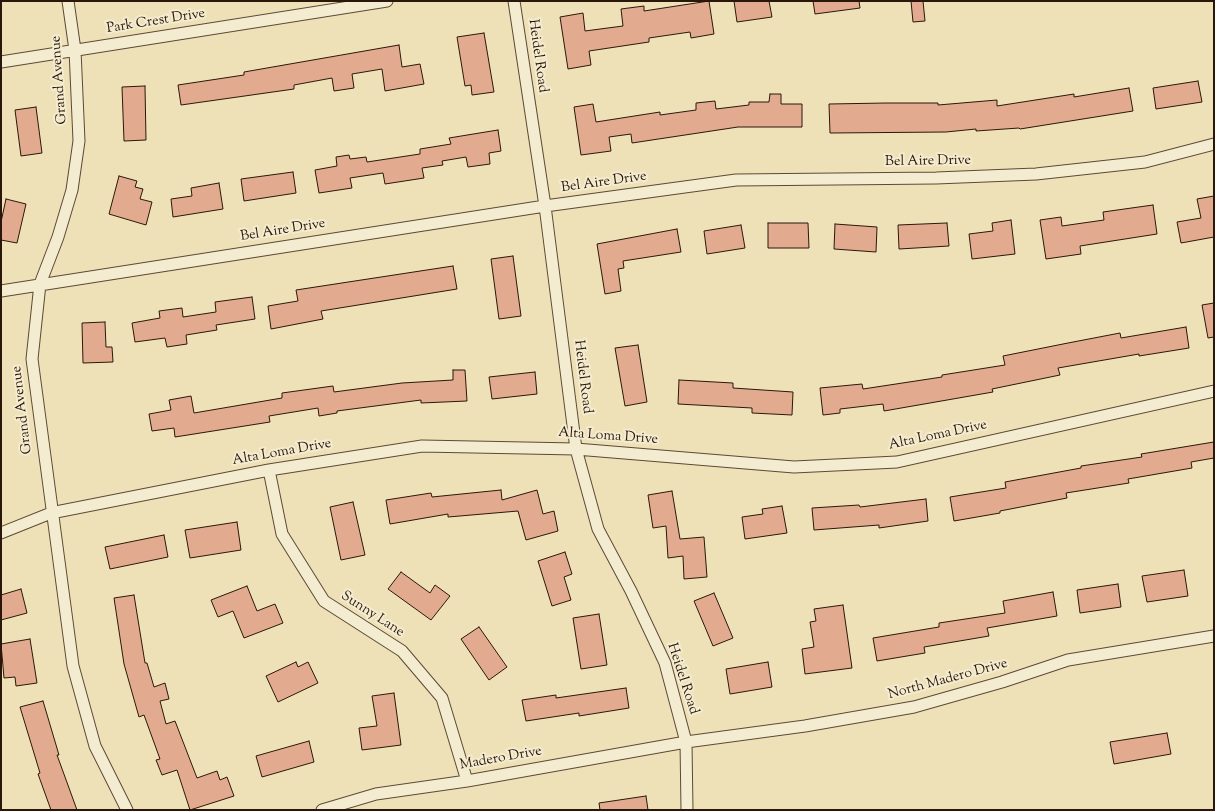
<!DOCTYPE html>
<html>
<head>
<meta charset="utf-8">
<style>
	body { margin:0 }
	#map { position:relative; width:1215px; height:811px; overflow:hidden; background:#eee1b7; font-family:"Sorts Mill Goudy",serif }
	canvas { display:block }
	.frame { position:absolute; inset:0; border:2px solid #2b170a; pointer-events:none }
</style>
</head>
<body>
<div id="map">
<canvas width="1215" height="811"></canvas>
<div class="frame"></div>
</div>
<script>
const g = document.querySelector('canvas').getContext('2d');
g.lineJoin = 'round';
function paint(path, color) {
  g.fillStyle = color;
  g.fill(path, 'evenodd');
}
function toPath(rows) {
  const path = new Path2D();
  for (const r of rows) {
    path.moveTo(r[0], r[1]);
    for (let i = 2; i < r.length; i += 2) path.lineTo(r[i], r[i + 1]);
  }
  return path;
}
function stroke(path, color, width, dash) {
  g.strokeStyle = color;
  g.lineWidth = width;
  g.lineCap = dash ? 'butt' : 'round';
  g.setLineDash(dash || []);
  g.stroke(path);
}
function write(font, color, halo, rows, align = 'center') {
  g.font = font + ' "Sorts Mill Goudy",serif';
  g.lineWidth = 4;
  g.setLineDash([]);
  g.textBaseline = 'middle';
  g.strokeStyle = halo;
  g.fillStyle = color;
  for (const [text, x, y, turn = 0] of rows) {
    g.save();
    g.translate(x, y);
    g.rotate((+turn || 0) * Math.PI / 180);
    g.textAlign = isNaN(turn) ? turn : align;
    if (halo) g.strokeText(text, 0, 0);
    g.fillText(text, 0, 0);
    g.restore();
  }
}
const building = toPath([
	[709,1,714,34,691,38,690,32,649,38,649,42,589,51,591,65,568,69,560,17,583,13,585,31,623,26,621,9,644,6,644,11,709,1],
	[734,1,769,1,772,17,737,22,734,1],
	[813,1,859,1,860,8,815,14,813,1],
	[911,1,923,1,925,21,913,22,911,1],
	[484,33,494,92,472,95,471,85,465,86,457,37,484,33],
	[399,45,402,67,420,64,424,84,385,91,382,69,352,74,354,88,334,91,332,78,294,85,294,89,181,105,178,85,244,75,244,72,399,45],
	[1198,81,1202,102,1156,109,1153,88,1198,81],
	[145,86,146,140,124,141,122,87,145,86],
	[1129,88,1133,111,1020,129,1019,128,976,131,976,129,946,132,830,133,829,104,886,103,938,103,938,105,997,100,997,106,1074,94,1074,97,1129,88],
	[770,94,781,94,781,104,802,104,802,127,738,127,632,143,631,134,609,137,611,151,581,155,574,107,593,104,596,122,660,112,660,115,696,110,696,103,715,101,716,109,749,105,749,102,769,102,770,94],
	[36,107,42,153,21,156,15,110,36,107],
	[498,130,501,151,489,153,490,164,468,167,466,157,442,161,443,165,422,168,424,178,385,184,383,173,350,178,352,188,319,193,315,170,337,166,336,157,349,155,350,159,366,157,367,162,420,154,420,149,451,144,449,138,498,130],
	[293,172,296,193,244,201,241,179,293,172],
	[119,176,137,181,135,187,143,189,140,199,152,202,146,225,109,214,119,176],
	[219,183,223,209,173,217,171,199,192,196,191,188,219,183],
	[1214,196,1214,237,1181,243,1177,222,1201,218,1197,199,1214,196],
	[6,199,26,204,17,243,1,240,1,222,6,199],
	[1153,205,1157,234,1080,246,1081,254,1046,259,1040,220,1061,217,1062,226,1104,220,1103,212,1153,205],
	[1011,220,1015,254,972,259,969,234,993,231,992,223,1011,220],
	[768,223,808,223,809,248,768,248,768,223],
	[947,223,949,246,899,249,898,225,947,223],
	[835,224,877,227,876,252,834,249,835,224],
	[741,225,745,248,707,254,704,231,741,225],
	[677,229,681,252,623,261,624,268,618,269,621,291,605,294,597,244,677,229],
	[513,256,521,316,499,319,491,259,513,256],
	[453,266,457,289,321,311,323,319,271,329,268,306,298,301,296,290,453,266],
	[252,297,255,319,216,325,217,330,186,335,187,344,167,347,165,338,135,342,132,323,160,318,159,311,182,308,183,317,216,312,215,302,252,297],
	[1214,303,1214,337,1208,338,1202,305,1214,303],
	[105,322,106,347,112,347,113,362,83,363,82,323,105,322],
	[1186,327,1189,348,1139,356,1139,354,1058,368,1060,375,992,389,993,392,884,411,883,404,840,409,840,413,823,415,820,388,862,384,863,389,942,377,942,375,1005,365,1003,356,1068,343,1120,333,1121,338,1186,327],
	[638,345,647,402,625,406,615,348,638,345],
	[453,370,465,370,467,401,421,403,421,400,337,411,337,413,319,416,318,408,269,416,270,422,175,437,174,428,152,431,149,414,171,410,169,400,191,396,194,413,282,398,282,393,333,386,334,392,402,383,453,380,453,370],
	[535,372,537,394,492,399,489,377,535,372],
	[679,380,733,383,733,388,793,392,792,415,752,413,752,408,678,404,679,380],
	[1214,442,1214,458,1191,462,1192,468,1128,479,1129,483,1066,493,1067,498,1000,511,1000,513,954,521,950,497,1006,488,1005,482,1081,468,1081,466,1142,457,1141,454,1214,442],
	[501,490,502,500,537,490,543,514,554,511,558,531,526,540,518,511,448,517,448,514,390,524,386,500,431,493,432,497,501,490],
	[672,491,680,539,704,537,707,577,684,579,683,556,668,558,666,526,653,528,648,495,672,491],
	[926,499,928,521,879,528,879,525,814,530,812,508,859,505,860,507,926,499],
	[353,502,365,555,341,560,330,507,353,502],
	[782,506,787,533,745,539,742,517,763,514,762,509,782,506],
	[237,522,241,550,190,558,185,530,237,522],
	[164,535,168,557,110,569,105,547,164,535],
	[565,552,572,574,564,577,571,600,552,606,538,561,565,552],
	[1184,570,1188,596,1147,602,1142,576,1184,570],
	[401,572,430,593,435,585,450,596,431,620,388,589,401,572],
	[1118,584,1121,607,1080,613,1077,590,1118,584],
	[247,586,257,611,275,604,283,623,244,638,233,611,218,617,211,600,247,586],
	[21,589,27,613,1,620,1,595,21,589],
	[1053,592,1057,616,987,628,989,636,924,647,925,653,877,661,873,638,939,627,939,623,1005,613,1003,601,1053,592],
	[714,593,733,638,713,646,694,601,714,593],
	[134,595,145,663,147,663,154,687,165,683,169,699,160,701,166,724,175,721,197,778,217,771,220,780,227,777,234,796,190,810,177,770,162,775,156,760,160,759,144,715,139,717,124,664,114,598,134,595],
	[843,605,852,668,805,674,802,649,814,647,810,622,816,621,814,609,843,605],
	[599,614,607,665,581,669,573,618,599,614],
	[479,627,507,667,489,680,461,639,479,627],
	[30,639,37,683,16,686,15,677,4,678,1,644,30,639],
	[296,662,298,667,308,662,318,683,278,702,266,676,296,662],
	[768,662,772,687,730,694,726,669,768,662],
	[626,688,629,708,579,716,579,713,526,721,522,700,556,695,556,698,626,688],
	[394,693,401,745,362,750,359,728,377,726,372,696,394,693],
	[43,701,59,755,57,755,77,810,51,810,38,774,40,773,20,707,43,701],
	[1167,733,1171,754,1114,764,1110,742,1167,733],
	[309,741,314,762,262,777,256,756,309,741],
	[646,796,648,810,600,810,599,803,646,796]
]);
paint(building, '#e2ab8f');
stroke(building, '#2b170a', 1);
const street = toPath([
	[68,1,75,50,79,141,72,190,58,237,40,284,32,359,73,666,95,746,127,810],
	[514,1,545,206,576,449,598,529,631,591,665,663,686,742,687,810],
	[1,62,387,1],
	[1,291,545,206,736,180,936,178,1036,174,1145,162,1214,144],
	[269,470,282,534,324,601,402,651,442,698,467,781],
	[1,533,51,513,269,470,422,446,576,449,794,467,897,462,1214,391],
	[322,810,376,794,467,781,686,742,805,726,914,707,1002,682,1068,660,1214,636]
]);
stroke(street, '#5c4a35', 13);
stroke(street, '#f4ecd0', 11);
write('14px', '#2b170a', '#f4ecd0', [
	["Park Crest Drive",156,22,-9],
	["Heidel Road",537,56,82],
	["Grand Avenue",60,80,-94],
	["Bel Aire Drive",928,162,-1],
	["Bel Aire Drive",604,183,-8],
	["Bel Aire Drive",283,231,-9],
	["Heidel Road",582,377,83],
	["Grand Avenue",23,410,-97],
	["Alta Loma Drive",938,436,-12],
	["Alta Loma Drive",608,437,4],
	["Alta Loma Drive",282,453,-10],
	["Sunny Lane",372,615,33],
	["Heidel Road",682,679,72],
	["North Madero Drive",948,680,-15],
	["Madero Drive",501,759,-10]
]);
</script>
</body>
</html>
